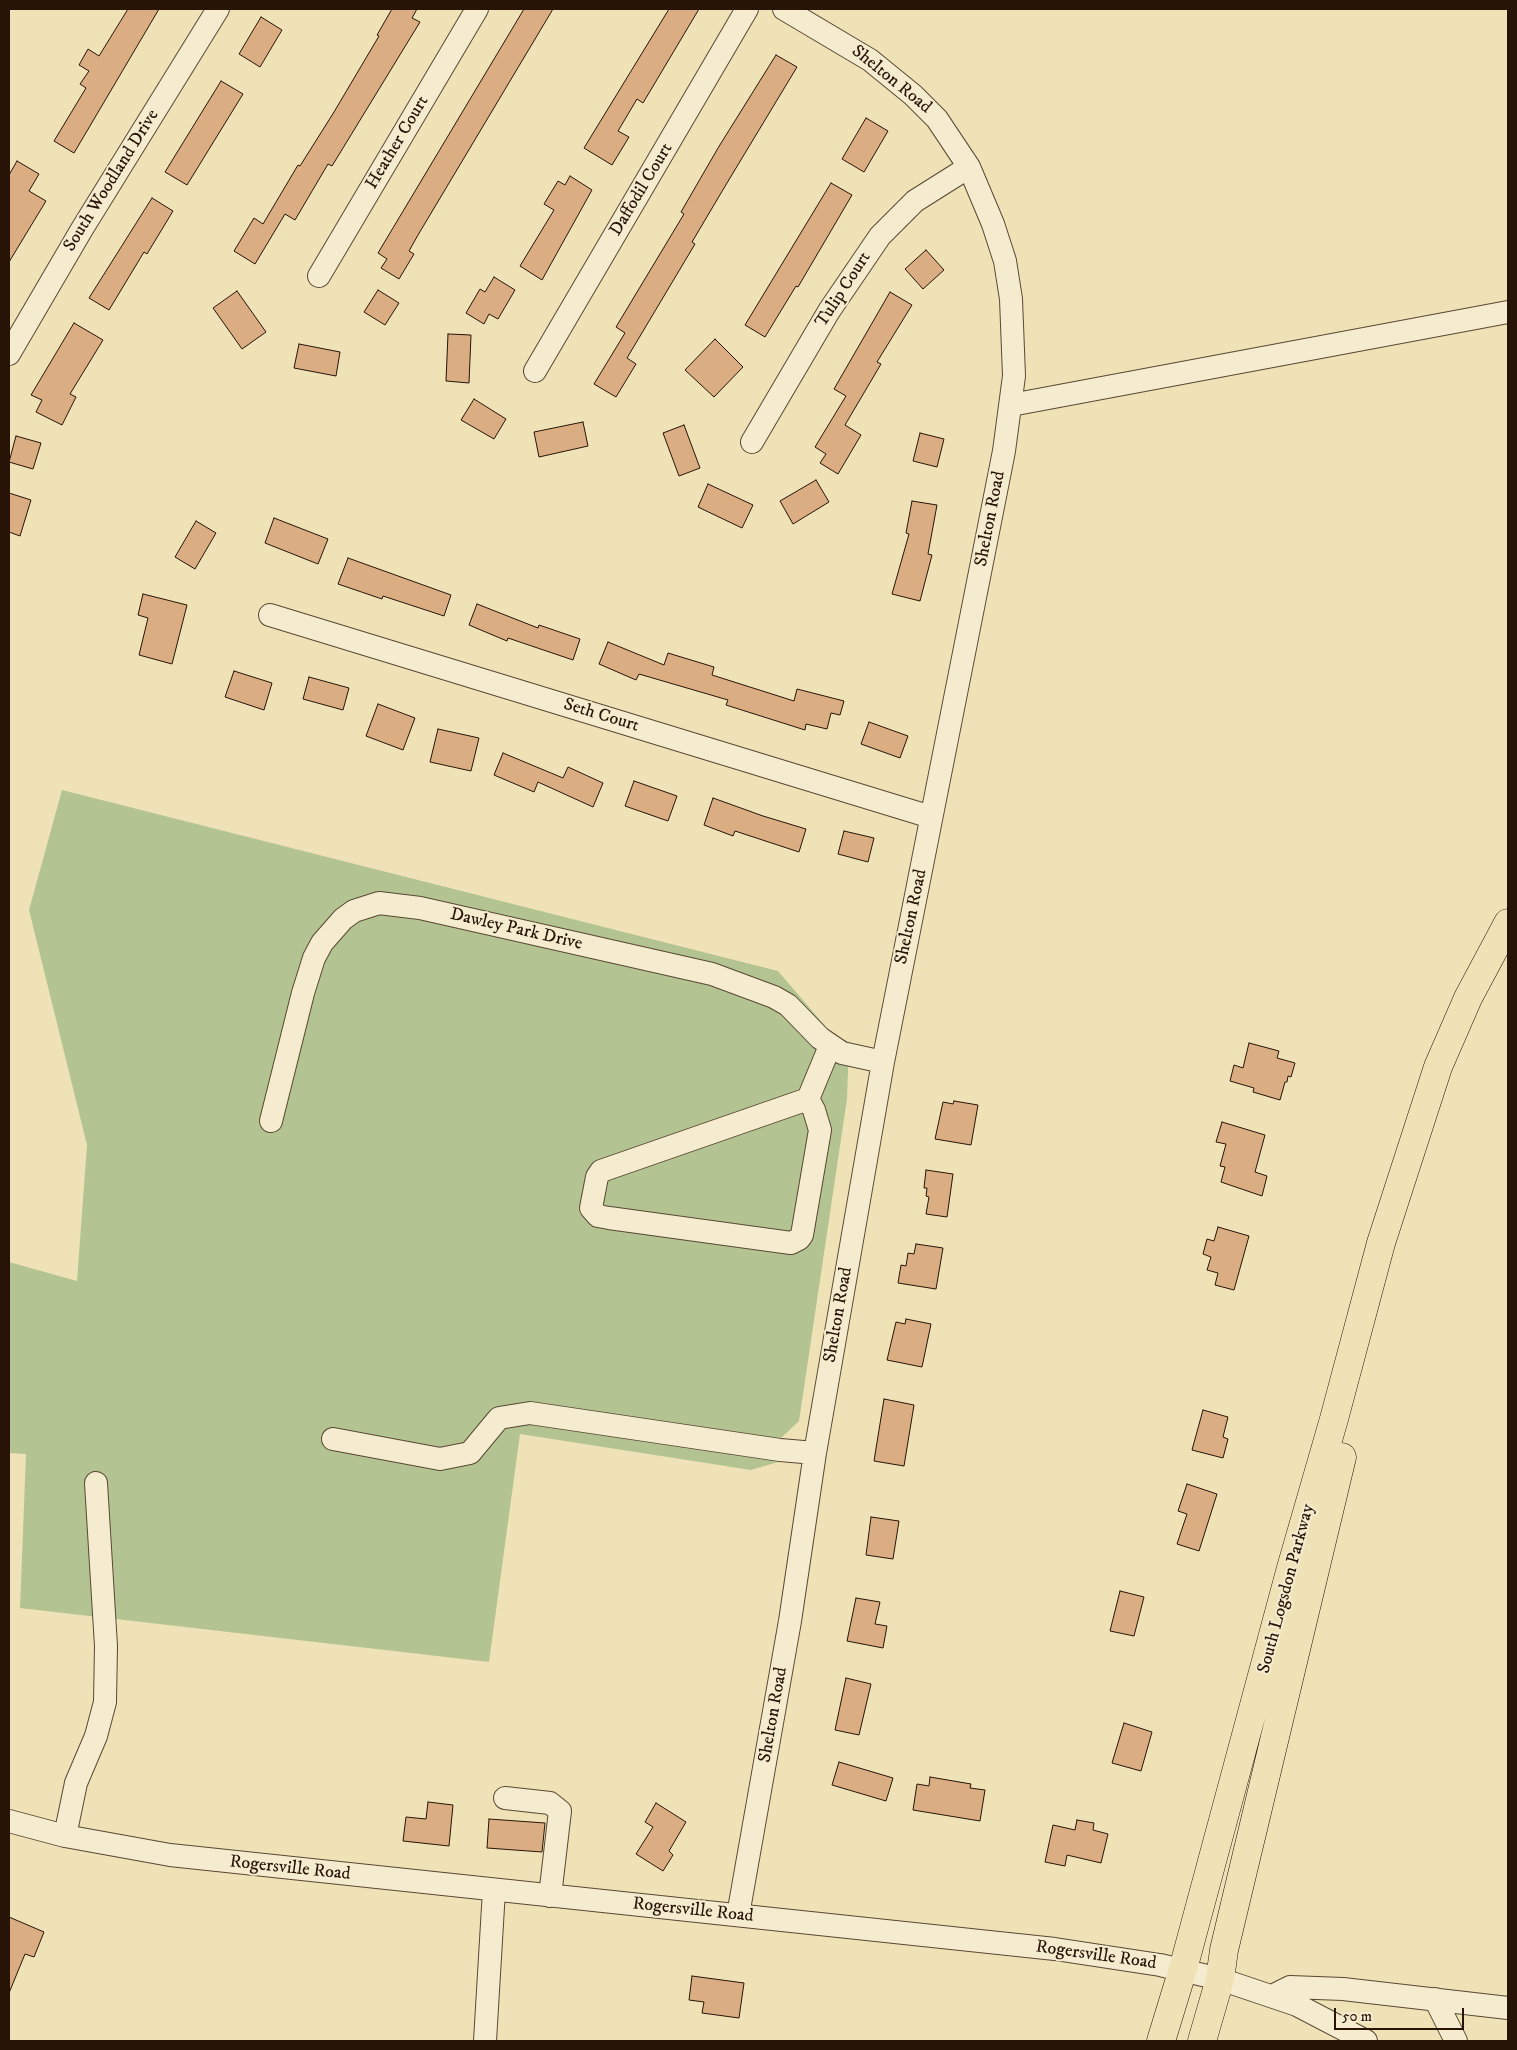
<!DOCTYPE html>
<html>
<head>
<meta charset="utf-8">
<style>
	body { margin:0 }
	#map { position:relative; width:1517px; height:2050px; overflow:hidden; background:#efe2b6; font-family:"IM FELL DW Pica",serif }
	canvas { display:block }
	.frame { position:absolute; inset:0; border:10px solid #271407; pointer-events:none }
	.scale { position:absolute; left:1334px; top:2008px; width:130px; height:22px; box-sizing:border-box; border:2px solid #271407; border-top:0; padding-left:6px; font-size:15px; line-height:18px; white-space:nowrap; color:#271407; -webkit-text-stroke:4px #f5ecd0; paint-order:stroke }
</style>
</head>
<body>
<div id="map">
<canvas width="1517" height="2050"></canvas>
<div class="frame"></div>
<div class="scale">50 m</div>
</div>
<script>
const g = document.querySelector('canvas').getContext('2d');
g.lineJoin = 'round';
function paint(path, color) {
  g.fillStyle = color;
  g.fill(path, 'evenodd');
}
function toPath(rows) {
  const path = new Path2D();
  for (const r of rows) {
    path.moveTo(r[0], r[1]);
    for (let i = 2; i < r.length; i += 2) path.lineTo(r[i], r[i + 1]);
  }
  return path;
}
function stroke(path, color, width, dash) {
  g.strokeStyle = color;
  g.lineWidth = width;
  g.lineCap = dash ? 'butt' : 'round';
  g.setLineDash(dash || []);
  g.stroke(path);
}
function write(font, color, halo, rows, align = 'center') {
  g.font = font + ' "IM FELL DW Pica",serif';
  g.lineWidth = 4;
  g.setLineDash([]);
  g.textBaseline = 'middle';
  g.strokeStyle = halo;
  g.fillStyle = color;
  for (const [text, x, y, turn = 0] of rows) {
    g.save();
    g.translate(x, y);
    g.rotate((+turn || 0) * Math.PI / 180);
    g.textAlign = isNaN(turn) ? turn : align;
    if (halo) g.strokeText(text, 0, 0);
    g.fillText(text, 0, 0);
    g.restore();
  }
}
paint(toPath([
	[62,790,778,971,832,1034,849,1042,847,1099,799,1421,781,1438,778,1462,751,1470,520,1434,489,1662,20,1608,26,1454,9,1453,9,1262,77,1281,87,1145,29,910]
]), '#b3c492');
const building = toPath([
	[128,9,159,9,74,153,54,141,86,88,80,84,89,71,79,65,88,49,99,56,128,9],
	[392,9,417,9,412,18,420,22,332,166,328,164,295,220,285,214,255,264,234,251,254,218,263,224,298,165,300,166,334,112,379,36,377,35,392,9],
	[524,9,553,9,418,235,409,251,414,254,399,279,381,268,387,259,378,253,524,9],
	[669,9,699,9,643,103,637,99,618,131,629,137,612,165,584,148,669,9],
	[261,17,282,30,260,67,239,54,261,17],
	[776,55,797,67,727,183,692,242,695,244,627,358,636,364,616,397,594,384,625,333,616,327,684,214,681,212,718,148,776,55],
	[221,81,243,94,187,185,165,172,221,81],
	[866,118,888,131,864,172,842,159,866,118],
	[17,161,39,174,29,191,46,201,9,262,9,175,17,161],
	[570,176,592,190,542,280,520,266,554,210,544,204,558,181,565,185,570,176],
	[831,183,852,195,798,287,796,286,765,337,745,325,831,183],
	[152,198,173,211,147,254,144,252,109,310,89,298,152,198],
	[926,250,944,270,923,289,905,269,926,250],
	[494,277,515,290,498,319,489,314,484,324,466,313,480,289,485,292,494,277],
	[378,290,399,303,385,325,364,312,378,290],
	[237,291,266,332,242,349,213,308,237,291],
	[890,292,912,305,877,362,881,364,845,425,861,435,838,474,820,463,826,454,815,447,846,396,834,389,890,292],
	[74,323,103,340,70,394,76,397,62,425,36,412,42,400,31,395,74,323],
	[448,334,471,335,469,383,446,381,448,334],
	[715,339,743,367,714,397,685,370,715,339],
	[299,344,340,352,336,376,294,368,299,344],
	[474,399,506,419,494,439,461,420,474,399],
	[583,422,588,446,539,457,534,432,583,422],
	[684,425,700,468,679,476,663,433,684,425],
	[920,433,944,439,937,467,913,461,920,433],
	[16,436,41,443,33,469,9,462,16,436],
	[816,480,829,502,793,524,780,501,816,480],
	[708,484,753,505,742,528,698,507,708,484],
	[9,493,31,500,20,536,9,532,9,493],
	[912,501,937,505,928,554,932,555,920,601,892,594,909,534,906,533,912,501],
	[274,518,328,539,318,564,265,543,274,518],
	[196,521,216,533,195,569,175,557,196,521],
	[348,558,451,595,444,616,383,596,382,599,338,584,348,558],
	[143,594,187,605,172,664,139,655,148,618,138,615,143,594],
	[477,604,538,628,539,625,580,639,573,660,508,638,507,641,469,625,477,604],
	[608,642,664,665,668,653,714,667,712,675,794,701,797,689,844,701,840,715,831,713,827,729,806,724,805,730,726,705,728,700,639,674,636,680,599,664,608,642],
	[234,671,272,683,264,710,225,697,234,671],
	[309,677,349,688,343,710,303,699,309,677],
	[378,704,415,718,403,750,366,736,378,704],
	[869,722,908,736,900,758,861,744,869,722],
	[438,729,479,738,471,771,430,762,438,729],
	[503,753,563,778,568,767,603,783,593,807,538,782,534,792,494,775,503,753],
	[634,781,677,796,668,821,625,806,634,781],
	[713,798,763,816,806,829,799,852,735,831,733,836,704,825,713,798],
	[844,831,874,838,868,862,838,854,844,831],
	[1249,1043,1279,1051,1277,1058,1295,1063,1291,1077,1288,1076,1287,1082,1285,1082,1280,1100,1253,1092,1254,1088,1230,1081,1234,1065,1243,1068,1249,1043],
	[954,1101,978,1105,971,1145,935,1139,943,1102,953,1104,954,1101],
	[1222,1122,1265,1135,1255,1172,1267,1176,1262,1196,1221,1182,1225,1167,1220,1166,1226,1144,1216,1142,1222,1122],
	[926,1170,953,1174,947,1217,926,1214,929,1197,926,1196,927,1188,924,1188,926,1170],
	[1218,1227,1249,1236,1234,1290,1215,1285,1218,1273,1207,1270,1211,1257,1203,1254,1207,1239,1214,1241,1218,1227],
	[916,1244,943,1248,936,1289,898,1283,901,1265,906,1266,908,1253,914,1254,916,1244],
	[906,1319,931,1324,922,1367,887,1360,896,1322,905,1324,906,1319],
	[884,1399,914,1405,904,1466,874,1461,884,1399],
	[1203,1410,1228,1417,1223,1437,1228,1439,1223,1458,1192,1450,1203,1410],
	[1187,1484,1217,1494,1199,1551,1177,1544,1187,1514,1178,1511,1187,1484],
	[871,1517,899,1521,893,1559,866,1555,871,1517],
	[1120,1591,1144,1597,1134,1636,1110,1631,1120,1591],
	[856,1598,880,1602,875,1624,887,1626,883,1648,847,1641,856,1598],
	[846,1678,871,1684,859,1735,835,1730,846,1678],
	[1124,1723,1152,1732,1141,1771,1112,1763,1124,1723],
	[839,1762,893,1778,886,1801,832,1785,839,1762],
	[930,1777,971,1784,970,1788,985,1790,980,1821,913,1810,917,1784,929,1786,930,1777],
	[428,1802,453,1805,449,1846,403,1841,406,1817,426,1819,428,1802],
	[656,1803,686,1822,669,1851,673,1855,663,1871,636,1854,653,1827,645,1822,656,1803],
	[489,1819,545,1823,542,1852,487,1848,489,1819],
	[1077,1820,1094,1823,1093,1830,1108,1834,1101,1863,1067,1855,1065,1866,1045,1862,1053,1825,1075,1830,1077,1820],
	[9,1917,44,1932,34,1957,25,1954,9,1993,9,1917],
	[692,1976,744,1983,739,2018,702,2013,704,2002,689,2000,692,1976]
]);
paint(building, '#daad83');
stroke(building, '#271407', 1);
const minor = toPath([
	[319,276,477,9],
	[9,354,82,229,218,9],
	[535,371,747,9],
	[1011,405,1508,312],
	[752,442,829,311,880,236,915,201,969,167],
	[270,615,931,817],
	[808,1099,601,1171,597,1177,591,1208,598,1216,609,1218,791,1243,799,1239,802,1235,820,1130,814,1110,808,1099,830,1046],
	[271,1121,303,993,314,958,322,943,343,919,354,911,379,903,420,908,712,974,774,997,788,1005,820,1038,842,1053,883,1062],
	[333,1439,440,1459,470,1453,499,1418,530,1413,780,1450,815,1453],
	[505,1798,550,1803,560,1811,550,1896],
	[9,1821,65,1836,170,1855,1055,1949,1160,1965,1220,1979,1297,2005,1366,2041],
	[65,1836,76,1783,96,1736,105,1702,106,1646,96,1483],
	[738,1915,790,1621,815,1453,883,1062,1004,451,1014,376,1011,299,1005,261,993,224,969,167,937,119,913,95,870,60,784,9],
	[1272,1996,1290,1987,1343,1989,1508,2008],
	[1435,1999,1456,2041],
	[485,2041,494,1890]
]);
const major = toPath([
	[1161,2041,1183,1969,1291,1568,1334,1419,1381,1243,1438,1067,1468,998,1508,923],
	[1202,2041,1220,1979,1224,1950,1342,1457]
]);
stroke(minor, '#594833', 24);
stroke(major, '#271407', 29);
stroke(minor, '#f5ecd0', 22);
stroke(major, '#efe2b6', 28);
write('18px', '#271407', '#f5ecd0', [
	["Shelton Road",891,80,39],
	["Heather Court",398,143,-59],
	["South Woodland Drive",112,181,-58],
	["Daffodil Court",642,190,-59],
	["Tulip Court",844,290,-57],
	["Shelton Road",991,519,-79],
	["Seth Court",601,716,17],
	["Shelton Road",912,917,-78],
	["Dawley Park Drive",516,930,13],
	["Shelton Road",839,1315,-80],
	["South Logsdon Parkway",1287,1589,-75],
	["Shelton Road",774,1715,-80],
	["Rogersville Road",290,1869,6],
	["Rogersville Road",693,1911,6],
	["Rogersville Road",1096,1956,8]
]);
</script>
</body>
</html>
